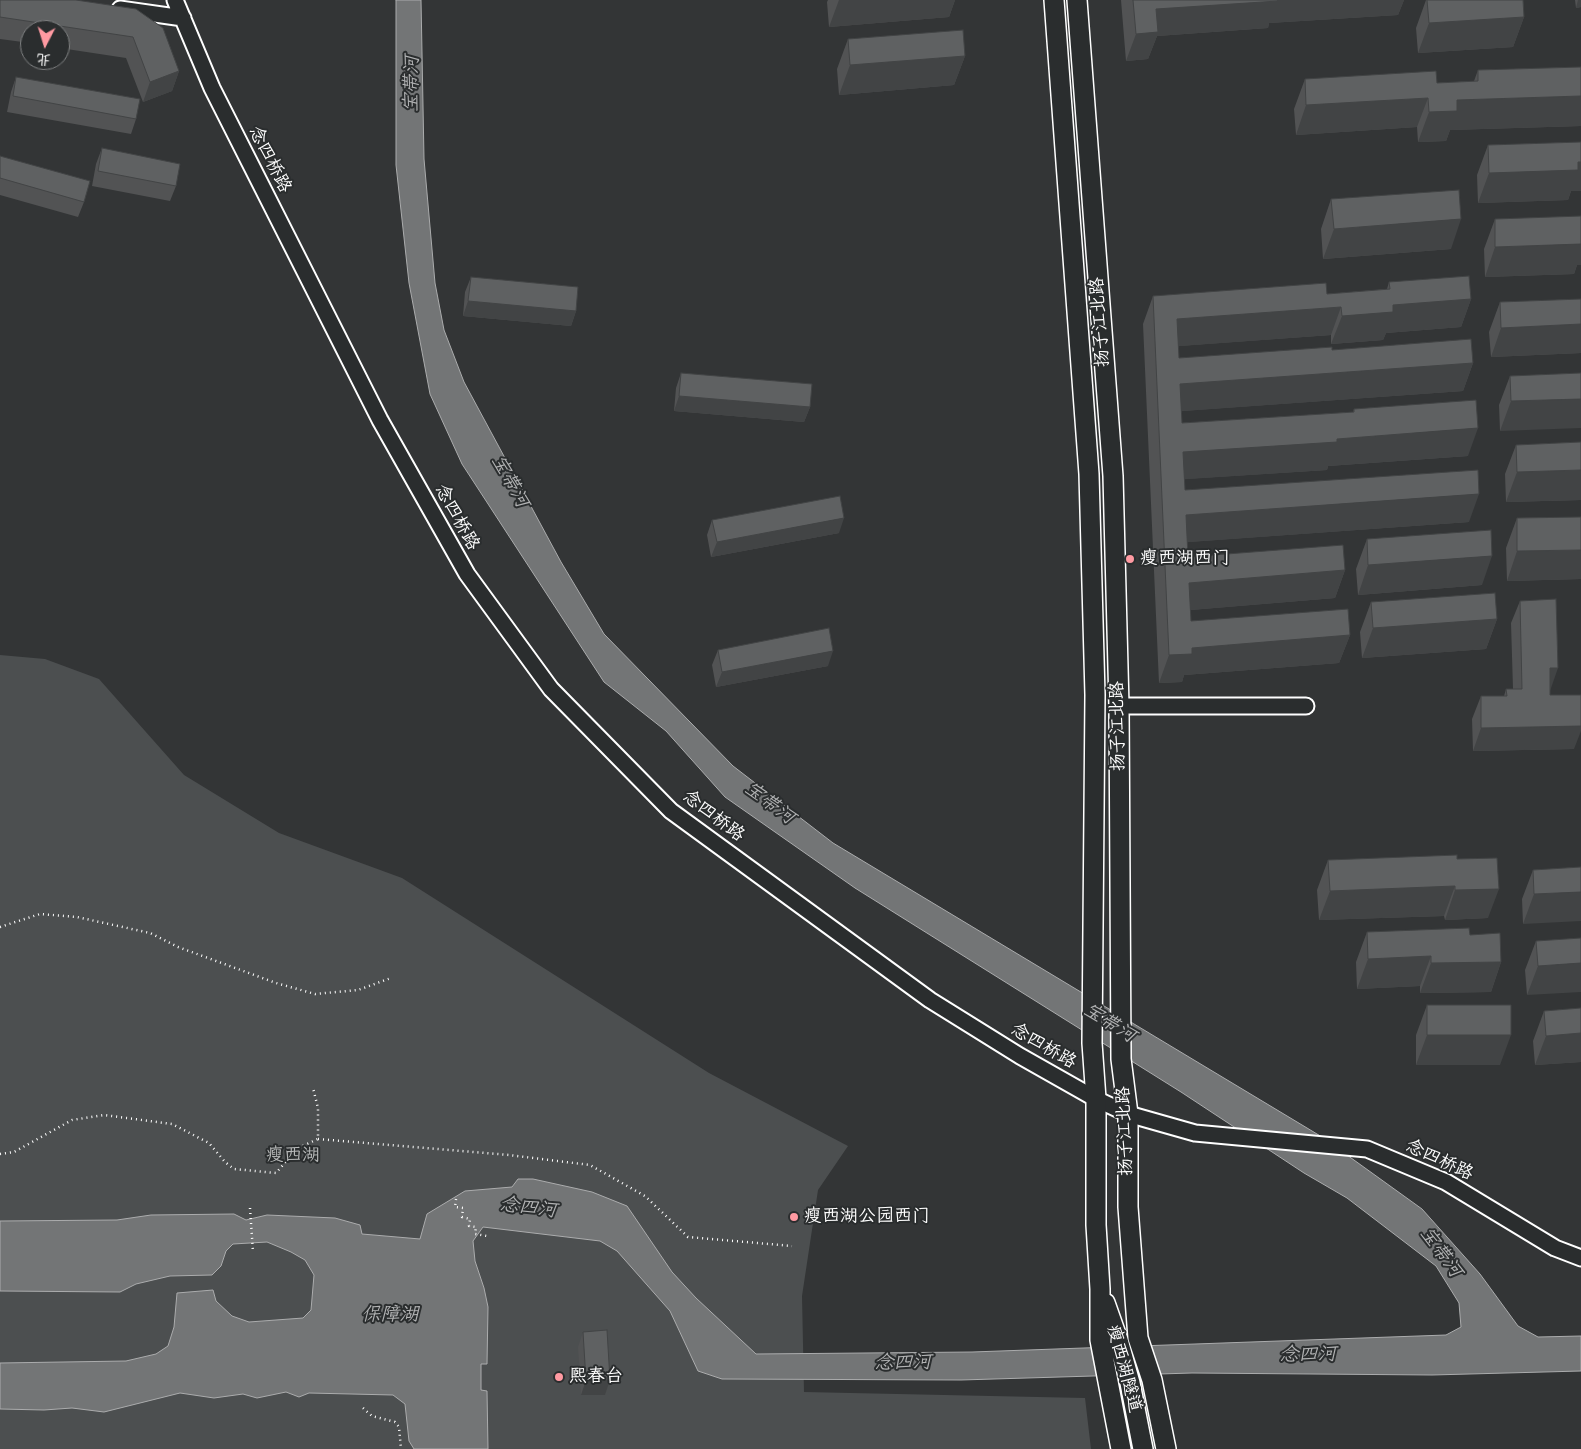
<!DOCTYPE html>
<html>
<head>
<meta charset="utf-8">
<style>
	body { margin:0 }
	#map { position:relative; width:1581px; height:1449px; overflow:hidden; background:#333536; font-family:Mynerve,"LXGW WenKai TC",sans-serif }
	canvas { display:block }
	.north { position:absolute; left:20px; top:20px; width:50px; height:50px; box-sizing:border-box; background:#2a2d2e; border:1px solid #7f8182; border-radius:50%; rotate:185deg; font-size:14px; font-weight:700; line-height:20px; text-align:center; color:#fff }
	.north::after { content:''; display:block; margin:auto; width:18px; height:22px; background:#ff9aa2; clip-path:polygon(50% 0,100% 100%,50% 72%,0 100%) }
</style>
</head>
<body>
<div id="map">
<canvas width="1581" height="1449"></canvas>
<div class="north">北</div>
</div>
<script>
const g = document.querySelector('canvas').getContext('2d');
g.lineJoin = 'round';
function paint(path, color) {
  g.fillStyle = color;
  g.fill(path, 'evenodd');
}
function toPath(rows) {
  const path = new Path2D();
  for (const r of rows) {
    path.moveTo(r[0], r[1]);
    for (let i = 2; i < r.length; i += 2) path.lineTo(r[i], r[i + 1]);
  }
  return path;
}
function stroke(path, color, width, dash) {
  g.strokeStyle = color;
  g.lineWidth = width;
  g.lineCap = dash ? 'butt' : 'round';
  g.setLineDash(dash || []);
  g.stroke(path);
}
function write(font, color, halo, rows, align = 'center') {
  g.font = font + ' Mynerve,"LXGW WenKai TC",sans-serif';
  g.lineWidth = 4;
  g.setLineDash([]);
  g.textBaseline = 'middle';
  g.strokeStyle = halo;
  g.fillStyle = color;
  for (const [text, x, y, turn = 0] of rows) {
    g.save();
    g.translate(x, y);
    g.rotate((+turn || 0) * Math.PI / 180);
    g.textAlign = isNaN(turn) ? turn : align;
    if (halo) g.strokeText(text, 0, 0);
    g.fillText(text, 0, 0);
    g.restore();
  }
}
paint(toPath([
	[0,655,45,659,99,679,184,775,279,833,402,878,709,1073,848,1146,818,1190,802,1296,804,1392,1085,1398,1091,1449,0,1449]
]), '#4c4f50');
const water = toPath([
	[396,0,421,0,424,159,435,283,444,330,464,382,561,562,604,634,733,766,833,843,1322,1137,1422,1209,1480,1274,1518,1326,1538,1337,1581,1336,1581,1371,1432,1375,1192,1373,961,1380,722,1379,698,1371,670,1311,617,1251,600,1241,483,1227,473,1241,475,1261,484,1288,488,1307,487,1364,481,1364,481,1390,487,1391,488,1449,414,1449,409,1441,405,1404,393,1395,309,1393,299,1397,286,1392,257,1398,243,1394,214,1398,180,1393,104,1412,72,1408,44,1410,0,1409,0,1363,126,1361,156,1354,168,1346,174,1327,177,1293,213,1290,216,1301,232,1316,249,1322,303,1318,311,1310,314,1275,305,1260,291,1252,267,1242,233,1244,226,1251,221,1266,212,1275,170,1276,136,1284,120,1292,0,1291,0,1221,117,1220,151,1215,234,1214,246,1220,267,1215,335,1218,360,1225,362,1234,420,1239,427,1214,465,1191,512,1187,518,1179,533,1179,592,1192,627,1206,672,1272,696,1298,756,1354,972,1352,1446,1335,1461,1327,1459,1303,1436,1266,1347,1198,1304,1173,1181,1092,855,888,725,797,666,731,604,682,462,464,430,394,409,283,396,165,396,0]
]);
paint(water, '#737576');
stroke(water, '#abacad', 1);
const minor = toPath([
	[175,0,212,88,380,420,467,574,551,689,671,811,930,1000,1020,1056,1096,1099,1128,1114,1195,1133,1367,1149,1446,1182,1555,1248,1581,1258],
	[120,9,183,18],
	[1119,706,1306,706]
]);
const major = toPath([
	[1054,0,1089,474,1095,695,1092,1043,1096,1099,1096,1225,1100,1289,1100,1340,1121,1449],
	[1077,0,1113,476,1119,706,1121,1059,1128,1114,1128,1207,1138,1338,1152,1380,1166,1449],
	[1105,1303,1118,1340,1130,1383,1143,1449]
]);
stroke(minor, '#fff', 19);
stroke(major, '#fff', 22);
stroke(toPath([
	[0,927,40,914,77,917,150,933,178,947,276,983,315,994,358,990,391,978],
	[318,1139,509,1155,590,1165,645,1196,688,1237,792,1246],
	[0,1154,14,1152,72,1120,104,1115,172,1124,209,1143,225,1162,234,1169,276,1173,298,1148,318,1139,318,1108,313,1088],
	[456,1199,455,1207,463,1208,462,1217,470,1219,469,1226,476,1227,475,1234,487,1236],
	[250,1208,253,1252],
	[363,1408,372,1416,395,1422,399,1427,401,1449]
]), '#fff', 2.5, [1, 4]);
stroke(minor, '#2a2d2e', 15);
stroke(major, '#2a2d2e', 19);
paint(toPath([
	[0,0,136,9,179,71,172,91,143,102,126,58,60,48,60,30,30,30,30,43,0,39],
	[828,0,955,0,949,17,829,27,827,2],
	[1121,0,1404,0,1398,15,1269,23,1268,28,1157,36,1148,59,1126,61],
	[1426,0,1523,0,1524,17,1513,47,1418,53,1416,28],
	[1575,0,1581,0,1581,7,1576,8],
	[848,39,965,56,954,85,839,95,837,69],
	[1581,67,1581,126,1450,130,1446,141,1418,142,1417,127,1296,135,1294,109,1305,79,1437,83,1474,81,1478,70],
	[16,77,136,119,131,134,7,112,11,92],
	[1581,142,1581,191,1571,191,1568,200,1478,203,1477,175,1488,145],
	[102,148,176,186,170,201,92,186,96,164],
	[0,156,84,202,78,217,0,195],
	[1331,199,1451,249,1323,259,1321,229],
	[1495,219,1577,265,1574,274,1485,277,1484,249],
	[471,277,576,311,571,326,463,316,465,292],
	[1389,282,1471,299,1461,327,1386,333,1383,340,1331,344,1331,335,1178,346,1179,358,1332,350,1473,363,1463,391,1181,411,1182,423,1353,412,1354,409,1468,456,1328,466,1327,470,1184,479,1185,490,1469,522,1187,542,1188,557,1345,570,1335,598,1190,610,1191,621,1350,635,1339,663,1184,675,1182,682,1159,683,1143,324,1153,296,1327,294,1387,289],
	[1581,299,1581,353,1491,357,1489,332,1500,302],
	[681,373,810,407,804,422,674,411,676,388],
	[1581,373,1500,431,1499,405,1510,376],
	[1581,442,1581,500,1506,502,1505,474,1516,445],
	[1581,517,1581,579,1507,581,1506,548,1517,518],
	[712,520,839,533,711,557,707,535],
	[1367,539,1482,585,1358,595,1356,569],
	[1520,601,1550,690,1550,695,1574,749,1473,751,1472,719,1481,696,1504,696,1506,689,1513,689,1511,623],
	[1371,602,1497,619,1486,649,1362,658,1360,632],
	[718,650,828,666,716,687,712,665],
	[1457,859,1488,918,1445,920,1444,916,1319,920,1317,890,1328,860],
	[1581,867,1523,924,1522,899,1533,870],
	[1367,932,1470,935,1501,962,1491,992,1420,993,1420,986,1357,989,1356,962],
	[1581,938,1527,995,1525,970,1536,941],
	[1427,1005,1500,1065,1416,1065,1416,1035],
	[1581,1008,1581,1062,1535,1065,1533,1041,1544,1011],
	[583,1332,610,1380,605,1395,581,1395,578,1347]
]), '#525354');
paint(toPath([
	[839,0,955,0,949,17,829,27],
	[1276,0,1404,0,1398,15,1269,23,1268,28,1157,36,1148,59,1126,61,1136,34,1156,9],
	[1578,0,1581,0,1581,7,1576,8],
	[1524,17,1513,47,1418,53,1429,23],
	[965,56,954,85,839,95,850,65],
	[179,71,172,91,143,102,150,82],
	[1581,96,1581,126,1450,130,1446,141,1418,142,1429,112,1457,100],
	[1428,98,1417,127,1296,135,1306,105],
	[1581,162,1581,191,1571,191,1568,200,1478,203,1489,173],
	[1461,219,1451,249,1323,259,1334,229],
	[1581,244,1581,265,1577,265,1574,274,1485,277,1495,247],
	[1471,299,1461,327,1386,333,1383,340,1331,344,1342,316,1393,305],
	[468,301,576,311,571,326,463,316],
	[1341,307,1331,335,1167,347,1177,319],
	[1581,324,1581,353,1491,357,1501,328],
	[1473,363,1463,391,1170,412,1180,384],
	[679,396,810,407,804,422,674,411],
	[1581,399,1581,428,1500,431,1511,401],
	[1478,428,1468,456,1328,466,1327,470,1173,480,1183,452,1337,439],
	[1581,470,1581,500,1506,502,1517,472],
	[1479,494,1469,522,1176,543,1186,515],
	[844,518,839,533,711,557,717,542],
	[1581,550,1581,579,1507,581,1517,551],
	[1492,556,1482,585,1358,595,1368,565],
	[1345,570,1335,598,1179,611,1189,583],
	[1497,619,1486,649,1362,658,1373,628],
	[1350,635,1339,663,1184,675,1182,682,1159,683,1169,655,1192,648],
	[833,651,828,666,716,687,722,672],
	[1550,668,1558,668,1550,691],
	[1581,726,1581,731,1574,749,1473,751,1481,728],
	[1455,886,1444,916,1319,920,1330,891],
	[1499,889,1488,918,1445,920,1455,890],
	[1581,892,1581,921,1523,924,1534,894],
	[1431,956,1420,986,1357,989,1368,959],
	[1501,962,1491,992,1420,993,1431,963],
	[1581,963,1581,992,1527,995,1538,966],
	[1581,1033,1581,1062,1535,1065,1546,1036],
	[1427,1035,1511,1035,1500,1065,1416,1065],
	[586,1380,610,1380,605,1395,581,1395]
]), '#424445');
const building = toPath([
	[0,0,76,0,136,9,163,28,179,71,150,82,133,37,0,17,0,0],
	[1133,0,1277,0,1278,1,1156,9,1158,32,1136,34,1133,0],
	[1427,0,1523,0,1524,17,1429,23,1427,0],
	[963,30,965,56,850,65,848,39,963,30],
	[1581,67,1581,96,1457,100,1457,111,1429,112,1428,98,1306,105,1305,79,1436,71,1437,83,1478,81,1478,70,1581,67],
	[16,77,140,99,136,119,13,96,16,77],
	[1581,142,1581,162,1578,162,1578,170,1489,173,1488,145,1581,142],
	[102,148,180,164,176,186,98,171,102,148],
	[0,156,90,181,84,202,0,178,0,156],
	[1459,190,1461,219,1334,229,1331,199,1459,190],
	[1581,216,1581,244,1495,247,1495,219,1581,216],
	[1469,276,1471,299,1393,305,1393,312,1342,316,1341,307,1177,319,1179,358,1332,347,1332,350,1471,339,1473,363,1180,384,1182,423,1354,412,1354,409,1476,400,1478,428,1337,439,1337,442,1183,452,1185,490,1478,470,1479,494,1186,515,1188,557,1343,545,1345,570,1189,583,1191,621,1348,609,1350,635,1192,648,1192,654,1169,655,1153,296,1326,283,1327,294,1390,289,1389,282,1469,276],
	[471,277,578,287,576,311,468,301,471,277],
	[1581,299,1581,324,1501,328,1500,302,1581,299],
	[681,373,812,384,810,407,679,396,681,373],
	[1581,373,1581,399,1511,401,1510,376,1581,373],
	[1581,442,1581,470,1517,472,1516,445,1581,442],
	[840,496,844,518,717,542,712,520,840,496],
	[1581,517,1581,550,1517,551,1517,518,1581,517],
	[1491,530,1492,556,1368,565,1367,539,1491,530],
	[1495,593,1497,619,1373,628,1371,602,1495,593],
	[1556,599,1558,668,1550,668,1550,695,1581,695,1581,726,1481,728,1481,696,1507,696,1506,689,1522,689,1520,601,1556,599],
	[829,628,833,651,722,672,718,650,829,628],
	[1457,855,1457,859,1497,858,1499,889,1455,890,1455,886,1330,891,1328,860,1457,855],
	[1581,867,1581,892,1534,894,1533,870,1581,867],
	[1469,928,1470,935,1500,933,1501,962,1431,963,1431,956,1368,959,1367,932,1469,928],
	[1581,938,1581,963,1538,966,1536,941,1581,938],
	[1427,1005,1511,1005,1511,1035,1427,1035,1427,1005],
	[1581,1008,1581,1033,1546,1036,1544,1011,1581,1008],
	[607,1330,610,1380,586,1380,583,1332,607,1330]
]);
paint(building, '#5f6162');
stroke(building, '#424445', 1);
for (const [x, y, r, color] of [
	[1130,559,5,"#ff9aa2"],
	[794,1217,5,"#ff9aa2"],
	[559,1377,5,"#ff9aa2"]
]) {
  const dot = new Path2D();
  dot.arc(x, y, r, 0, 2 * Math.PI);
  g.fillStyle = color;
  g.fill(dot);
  stroke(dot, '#2a2d2e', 2);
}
write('18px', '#fff', '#2a2d2e', [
	["念四桥路",269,160,63],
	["扬子江北路",1101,322,-94],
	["念四桥路",456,518,61],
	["扬子江北路",1119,726,-91],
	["念四桥路",713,817,37],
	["念四桥路",1043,1047,30],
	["扬子江北路",1126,1131,-92],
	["念四桥路",1439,1161,25],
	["瘦西湖隧道",1123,1369,75]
]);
write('18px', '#fff', '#2a2d2e', [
	["瘦西湖西门",1140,559],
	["瘦西湖公园西门",804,1217],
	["熙春台",569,1377]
], 'left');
write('18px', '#b7b9b9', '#2a2d2e', [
	["瘦西湖",293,1156]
]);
write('italic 19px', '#b2b3b4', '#2a2d2e', [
	["宝带河",413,84,-89],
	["宝带河",509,482,61],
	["宝带河",769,804,37],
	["宝带河",1109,1024,32],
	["念四河",528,1209,7],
	["宝带河",1440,1253,54],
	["保障湖",390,1316],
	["念四河",1308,1356,-1],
	["念四河",903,1364,-1]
]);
</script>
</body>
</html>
